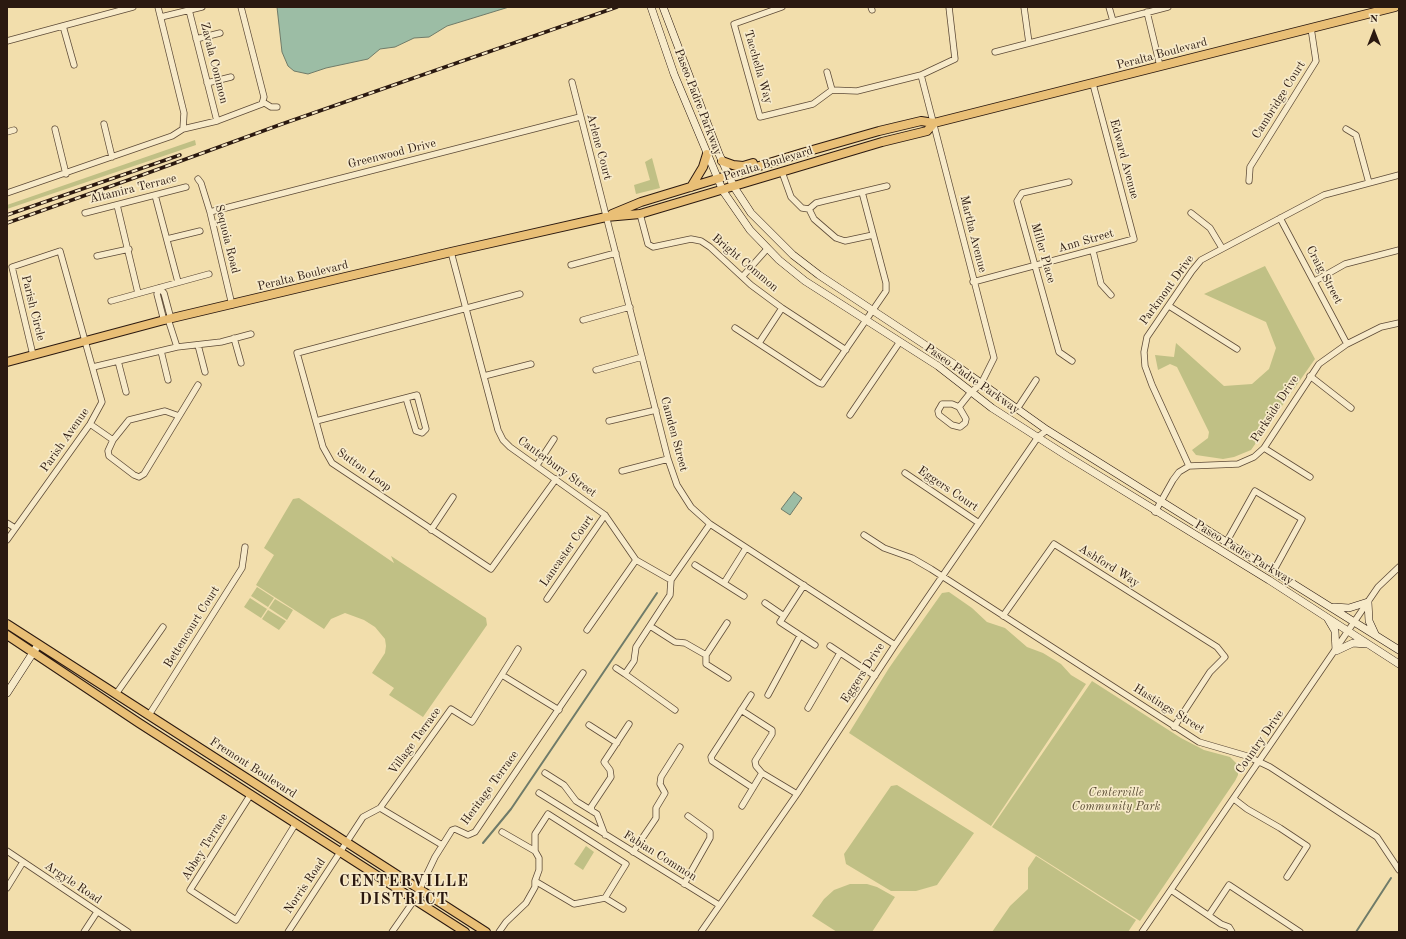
<!DOCTYPE html>
<html>
<head>
<meta charset="utf-8">
<style>
	body { margin:0 }
	#map { position:relative; width:1406px; height:939px; overflow:hidden; background:#f2deac; font-family:"Old Standard TT",serif }
	canvas { display:block }
	.frame { position:absolute; inset:0; border:8px solid #2b1910; pointer-events:none }
	.north { position:absolute; left:1354px; top:12px; width:40px; height:40px; -webkit-text-stroke:3px #f7eac9; paint-order:stroke; rotate:0deg; font-size:11px; font-weight:700; line-height:16px; text-align:center; color:#2b1910 }
	.north::after { content:''; display:block; margin:auto; width:14px; height:18px; background:#2b1910; clip-path:polygon(50% 0,100% 100%,50% 72%,0 100%) }
</style>
</head>
<body>
<div id="map">
<canvas width="1406" height="939"></canvas>
<div class="frame"></div>
<div class="north">N</div>
</div>
<script>
const g = document.querySelector('canvas').getContext('2d');
g.lineJoin = 'round';
function paint(path, color) {
  g.fillStyle = color;
  g.fill(path, 'evenodd');
}
function toPath(rows) {
  const path = new Path2D();
  for (const r of rows) {
    path.moveTo(r[0], r[1]);
    for (let i = 2; i < r.length; i += 2) path.lineTo(r[i], r[i + 1]);
  }
  return path;
}
function stroke(path, color, width, dash) {
  g.strokeStyle = color;
  g.lineWidth = width;
  g.lineCap = dash ? 'butt' : 'round';
  g.setLineDash(dash || []);
  g.stroke(path);
}
function write(font, color, halo, rows, align = 'center') {
  g.font = font + ' "Old Standard TT",serif';
  g.lineWidth = 3.5;
  g.setLineDash([]);
  g.textBaseline = 'middle';
  g.strokeStyle = halo;
  g.fillStyle = color;
  for (const [text, x, y, turn = 0] of rows) {
    g.save();
    g.translate(x, y);
    g.rotate((+turn || 0) * Math.PI / 180);
    g.textAlign = isNaN(turn) ? turn : align;
    if (halo) g.strokeText(text, 0, 0);
    g.fillText(text, 0, 0);
    g.restore();
  }
}
paint(toPath([
	[195,140,196,145,7,209,7,205],
	[652,158,660,188,636,194,634,185,650,180,645,162],
	[1265,266,1315,359,1251,450,1234,457,1223,459,1196,455,1192,450,1208,438,1209,432,1177,367,1170,364,1158,370,1155,355,1174,357,1176,343,1224,386,1252,384,1269,369,1276,348,1266,322,1204,294],
	[299,498,394,563,391,556,486,618,487,625,423,717,389,695,394,688,372,673,385,653,386,646,385,639,375,627,364,620,345,613,331,619,324,629,256,585,274,555,264,548,293,499],
	[257,587,274,598,268,607,251,596],
	[949,592,972,608,987,622,1005,628,1027,647,1043,653,1061,664,1071,675,1086,684,991,826,849,733,889,668,942,593],
	[250,598,267,609,261,618,244,607],
	[275,599,293,610,287,620,269,608],
	[268,610,286,621,279,630,262,619],
	[1092,681,1181,738,1204,750,1230,757,1238,765,1238,775,1235,781,1140,921,992,827],
	[897,785,974,833,937,885,916,891,891,891,846,864,844,854,891,786],
	[586,846,594,852,583,870,574,864],
	[1036,856,1136,920,1128,932,992,932,1010,906,1028,889,1028,868],
	[850,884,867,884,877,887,895,897,872,932,837,932,812,916,824,899,834,890]
]), '#c0c085');
const water = toPath([
	[277,7,509,7,447,26,429,37,414,38,395,47,380,49,368,59,326,68,308,74,294,71,288,66,282,52,277,7],
	[794,492,802,498,790,515,781,509,794,492]
]);
paint(water, '#9cbda5');
stroke(water, '#6f7b69', 1);
stroke(toPath([
	[483,843,511,809,657,593],
	[1356,932,1391,878]
]), '#6f7b69', 2);
const minor = toPath([
	[158,7,184,113,183,129],
	[782,7,734,24,760,117,813,104,832,90,857,91,921,75,955,59,949,7],
	[871,7,872,10],
	[1024,7,1029,43],
	[1109,7,1113,21],
	[189,10,217,121],
	[1147,12,1160,66],
	[161,17,202,7],
	[63,26,74,65],
	[196,39,220,33],
	[7,41,133,7],
	[995,52,1168,7],
	[827,72,832,90],
	[921,75,994,358,981,384,971,392,959,407,952,404,942,404,938,411,939,415,952,425,960,427,965,423,966,419,959,407],
	[572,82,668,459,677,485,691,507,710,524,895,645],
	[207,83,231,77],
	[263,102,271,107,277,107],
	[104,124,112,157],
	[55,129,66,174],
	[1346,129,1356,135,1369,183],
	[7,132,14,130],
	[782,172,791,197,802,208,809,209],
	[198,179,201,183,210,212,232,305],
	[1249,181,1250,167,1316,61,1311,28],
	[1069,182,1022,193,1017,201,1059,352,1072,361],
	[7,193,172,136,183,129,217,121,262,104,264,97,241,7],
	[155,195,178,282],
	[117,205,138,293],
	[809,209,816,203,824,201,887,186],
	[809,209,814,219,836,238,845,241,873,235],
	[210,212,580,117],
	[85,213,186,187],
	[1191,213,1210,228,1222,248],
	[640,214,648,244,653,247,691,239,701,241,710,247,751,285,782,308,846,350],
	[1280,218,1347,344],
	[167,239,200,231],
	[1093,251,1101,284,1111,295],
	[451,252,498,430,503,440,510,447,605,515,636,560,671,580],
	[97,256,129,249],
	[571,265,616,253],
	[743,276,767,249],
	[1315,281,1345,264,1399,250],
	[973,282,1134,239,1093,84],
	[159,288,164,293,171,319],
	[159,288,157,294,164,321],
	[520,294,297,353,323,447,332,463,491,569,556,479],
	[111,301,209,274],
	[1169,306,1237,349],
	[168,319,177,347],
	[583,320,630,307],
	[735,328,819,383,822,384,824,381,886,291,886,283,862,192],
	[234,338,241,363],
	[759,343,782,308],
	[198,345,205,372],
	[161,351,168,380],
	[118,361,126,392],
	[93,367,177,347,221,342,251,334],
	[596,370,642,357],
	[484,376,531,364],
	[1310,376,1351,408],
	[1017,409,1036,380],
	[850,415,899,343],
	[179,416,165,411,129,420,113,440,108,451,109,456,134,475,139,477,144,474,198,385],
	[316,421,417,395,426,429,422,433,416,431,406,398],
	[609,421,656,410],
	[90,424,113,440],
	[1264,448,1310,477],
	[537,465,554,439],
	[1189,466,1152,385,1145,366,1144,352,1147,337,1192,271,1201,260,1324,195,1399,175],
	[622,471,668,459],
	[905,473,979,523],
	[1155,512,1173,480,1179,472,1189,466,1238,464,1254,457,1264,448,1319,364,1347,344,1381,327,1399,323],
	[7,523,15,528],
	[431,530,453,497],
	[864,535,884,548,912,558,931,569,1199,742,1247,756,1270,767,1377,837,1399,870],
	[7,540,90,424,102,402,60,251,12,267,33,355],
	[1227,541,1255,491,1302,519,1274,570],
	[695,565,744,596],
	[724,583,746,548],
	[804,585,780,622,815,645],
	[547,599,605,515],
	[765,603,784,616],
	[1003,616,1054,544,1217,647,1225,657,1210,672,1174,727],
	[650,626,675,642,685,643,706,655,706,664,728,678],
	[587,630,636,560],
	[830,646,875,676],
	[706,655,727,623],
	[616,668,625,674],
	[502,675,559,710],
	[116,694,163,627],
	[751,695,711,757,712,761,753,788],
	[768,695,800,636],
	[808,708,840,653],
	[675,710,625,674,634,661,636,647,670,595,671,580,710,524],
	[741,710,772,730,772,734,755,761,756,766,762,773,797,794],
	[149,715,242,568,245,547],
	[589,725,617,743],
	[545,773,564,785,576,801,597,814,605,835],
	[539,793,719,905],
	[251,794,190,890,236,920,296,823],
	[1234,799,1247,809,1280,828,1307,846,1287,877],
	[742,806,762,773],
	[380,808,442,845],
	[592,811,591,807,611,777,610,770,604,762,629,724],
	[502,832,535,851,539,858,539,870,535,881,574,904,605,898,626,864,548,814,535,834,535,851],
	[7,851,128,932],
	[633,852,656,818,656,808,665,793,660,784,661,777,680,747],
	[684,884,710,838,710,832,688,816],
	[7,888,23,862],
	[1171,890,1221,924,1229,927,1232,932],
	[605,898,623,909],
	[1209,915,1229,885,1300,932],
	[84,932,97,912],
	[288,932,363,817,380,808,451,709,472,722,518,649],
	[392,932,415,899,435,857,452,830,455,829,468,835,475,832,583,673],
	[499,932,506,922,526,903,535,887,535,881],
	[701,932,797,794,895,645,1038,437,1047,430],
	[1142,932,1378,587,1399,567]
]);
const secondary = toPath([
	[651,7,674,74,723,191,750,230,779,260,805,281,938,366,992,408,1067,456,1269,580,1399,664],
	[663,7,719,154,734,187,751,213,793,255,819,275,957,366,1047,430,1399,650],
	[1334,607,1349,608,1368,602,1369,621,1375,634],
	[1328,619,1335,631,1336,651,1353,643,1366,644],
	[7,693,38,645]
]);
const primary = toPath([
	[722,161,733,165,743,166,753,163],
	[691,187,703,167,707,154],
	[612,214,641,202,802,153,879,131,921,121,934,123,1395,7],
	[7,362,168,319,451,252,606,217,640,214,882,142,927,131,934,123],
	[7,624,486,932],
	[7,635,139,723,465,932]
]);
stroke(minor, '#5d4a37', 7);
stroke(secondary, '#2b1910', 8);
stroke(primary, '#2b1910', 10);
stroke(minor, '#f7eac9', 5.5);
stroke(secondary, '#f7eac9', 7);
stroke(primary, '#e9bf76', 8);
const rail = toPath([
	[7,215,180,155],
	[7,223,134,178,282,124,617,7]
]);
stroke(rail, '#2b1910', 3.5);
stroke(rail, '#f7eac9', 2, [6]);
write('12px', '#2b1910', '#f7eac9', [
	["Peralta Boulevard",1162,54,-15],
	["Zavala Common",214,63,76],
	["Tacchella Way",758,67,74],
	["Cambridge Court",1279,100,-58],
	["Paseo Padre Parkway",698,102,69],
	["Arlene Court",599,147,75],
	["Greenwood Drive",392,154,-14],
	["Edward Avenue",1124,159,75],
	["Peralta Boulevard",768,164,-17],
	["Altamira Terrace",133,189,-14],
	["Martha Avenue",973,234,76],
	["Sequoia Road",227,239,76],
	["Ann Street",1086,241,-16],
	["Miller Place",1043,253,74],
	["Bright Common",745,263,40],
	["Craig Street",1324,275,62],
	["Peralta Boulevard",303,276,-14],
	["Parkmont Drive",1167,290,-54],
	["Parish Circle",33,308,76],
	["Paseo Padre Parkway",972,379,35],
	["Parkside Drive",1275,409,-57],
	["Camden Street",674,434,75],
	["Parish Avenue",65,440,-55],
	["Canterbury Street",557,467,36],
	["Sutton Loop",364,470,36],
	["Eggers Court",948,489,34],
	["Lancaster Court",567,551,-55],
	["Paseo Padre Parkway",1244,553,31],
	["Ashford Way",1109,566,32],
	["Bettencourt Court",192,627,-58],
	["Eggers Drive",863,673,-57],
	["Hastings Street",1169,709,32],
	["Village Terrace",415,741,-54],
	["Country Drive",1260,742,-55],
	["Fremont Boulevard",253,768,33],
	["Heritage Terrace",490,788,-54],
	["Abbey Terrace",205,847,-58],
	["Fabian Common",660,856,32],
	["Argyle Road",73,883,34],
	["Norris Road",305,886,-56]
]);
write('italic 12px', '#584b33', '#f7eac9', [
	["Centerville",1116,793],
	["Community Park",1116,807]
]);
g.letterSpacing = '1px';
write('bold 16px', '#2b1910', '#f7eac9', [
	["CENTERVILLE",404,882],
	["DISTRICT",404,900]
]);
g.letterSpacing = '0px';
</script>
</body>
</html>
